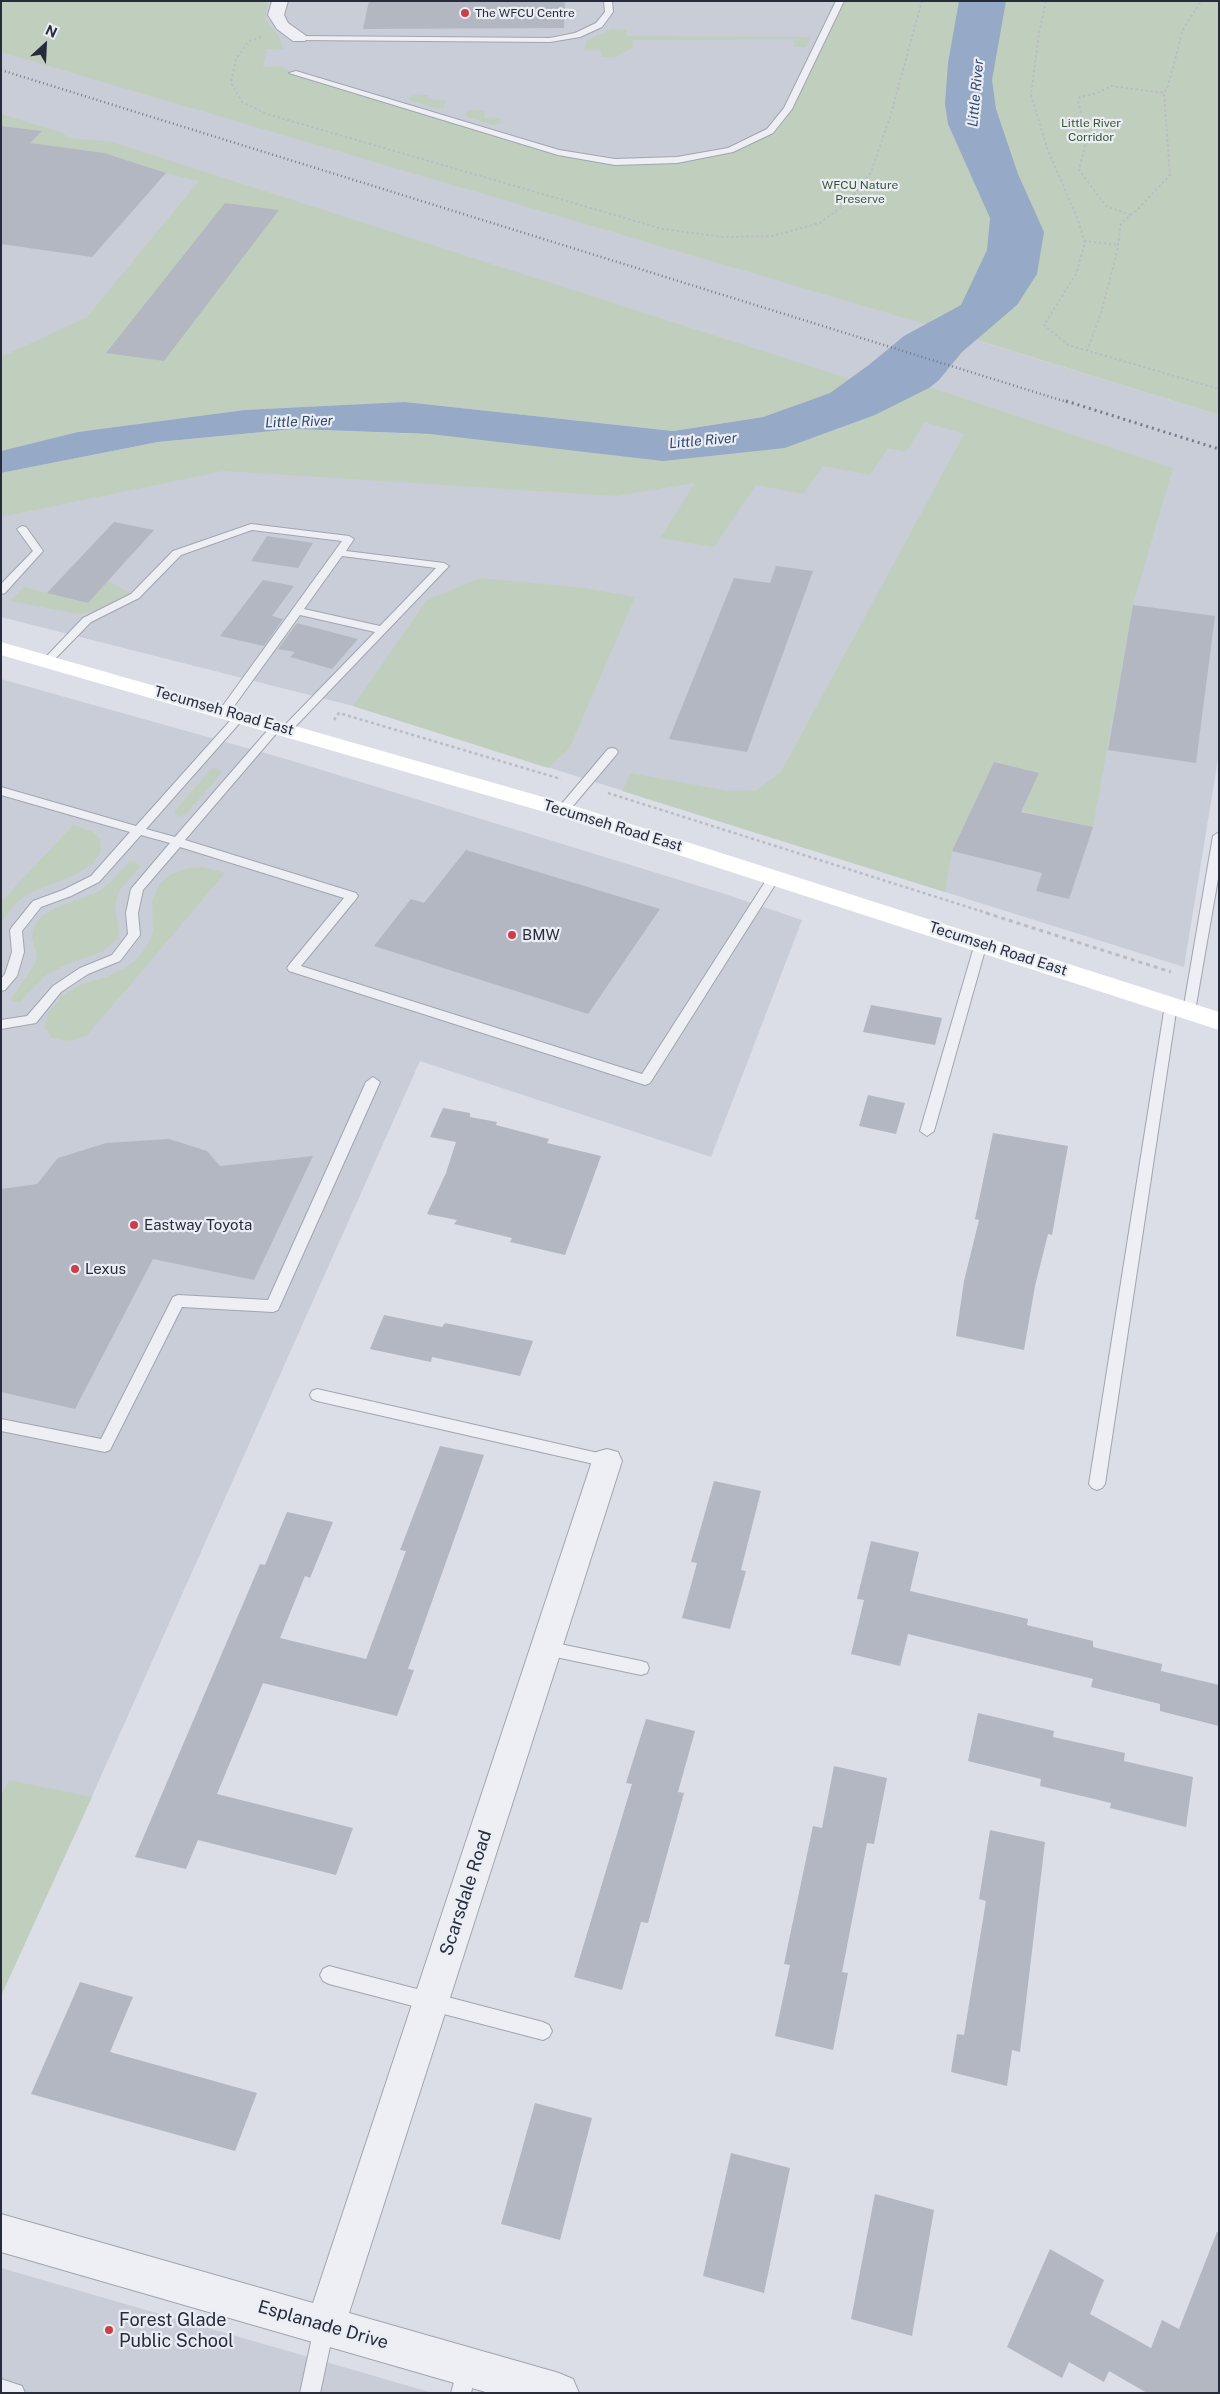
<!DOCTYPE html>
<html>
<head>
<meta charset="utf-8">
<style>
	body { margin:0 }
	#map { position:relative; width:1220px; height:2394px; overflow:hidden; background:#dbdee6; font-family:"Public Sans",sans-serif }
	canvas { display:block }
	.frame { position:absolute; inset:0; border:2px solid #262c3b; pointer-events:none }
	.north { position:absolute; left:20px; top:20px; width:50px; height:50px; -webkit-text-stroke:4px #eaedf3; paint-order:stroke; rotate:25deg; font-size:14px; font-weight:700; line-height:20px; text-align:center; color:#262c3b }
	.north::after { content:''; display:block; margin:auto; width:18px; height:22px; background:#262c3b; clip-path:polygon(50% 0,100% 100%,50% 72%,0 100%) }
</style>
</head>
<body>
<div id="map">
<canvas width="1220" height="2394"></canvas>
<div class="frame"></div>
<div class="north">N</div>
</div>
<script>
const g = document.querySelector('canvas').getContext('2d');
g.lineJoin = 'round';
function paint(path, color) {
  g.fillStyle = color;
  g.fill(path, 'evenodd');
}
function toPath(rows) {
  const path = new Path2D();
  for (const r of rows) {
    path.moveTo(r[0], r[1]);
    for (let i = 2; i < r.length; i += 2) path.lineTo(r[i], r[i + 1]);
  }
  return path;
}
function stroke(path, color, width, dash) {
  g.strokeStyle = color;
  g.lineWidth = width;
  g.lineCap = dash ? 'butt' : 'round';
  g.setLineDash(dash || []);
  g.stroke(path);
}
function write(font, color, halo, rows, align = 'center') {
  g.font = font + ' "Public Sans",sans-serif';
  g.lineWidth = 4.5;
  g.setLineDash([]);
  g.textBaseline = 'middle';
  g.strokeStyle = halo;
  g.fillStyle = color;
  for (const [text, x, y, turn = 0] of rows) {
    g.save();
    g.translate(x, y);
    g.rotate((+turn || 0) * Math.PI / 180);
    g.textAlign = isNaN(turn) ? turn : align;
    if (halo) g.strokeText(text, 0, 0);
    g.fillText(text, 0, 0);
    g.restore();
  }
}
paint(toPath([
	[1,1,962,1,976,340,1219,415,1219,753,1184,967,353,706,1,617,1,473,430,434,785,448,875,415,928,388,870,364,830,393,404,402,78,432,1,451],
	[1,679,286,759,725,894,802,920,711,1157,420,1061,72,1841,1,1824],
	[1,2268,433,2393,1,2393]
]), '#c9cdd7');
paint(toPath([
	[1,1,268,1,265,19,280,38,283,49,267,49,263,67,281,66,293,73,558,152,615,162,677,160,730,150,770,131,788,109,840,1,1219,1,1219,415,925,324,1,52],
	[612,29,627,30,627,36,811,37,806,47,795,47,793,40,633,40,632,48,615,57,602,57,601,50,584,50,587,40],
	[414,95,429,95,428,99,445,100,444,108,438,109,412,101,410,98],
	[471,110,485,111,484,118,500,118,501,123,493,125,467,117,465,113],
	[1,114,60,132,70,138,112,142,850,379,830,393,763,417,673,431,404,402,245,410,78,432,1,451,1,357,87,317,199,181,30,143,41,131,1,126],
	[929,387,1173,468,1133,605,1093,827,1022,811,1038,773,994,762,952,851,945,892,622,791,631,773,729,791,757,790,781,772,964,434,925,422,906,452,888,448,870,475,823,466,803,494,756,485,714,547,660,538,695,483,616,496,224,471,1,517,1,473,158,442,294,429,785,448,875,415],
	[480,578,585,588,635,597,569,749,548,768,353,706,427,600],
	[108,581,130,593,108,607,79,614,10,601,24,587,88,603],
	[216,768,222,772,186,814,181,817,175,815,175,811,211,769],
	[73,825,93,832,100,839,101,851,93,863,75,875,32,892,18,901,1,922,1,902],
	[134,861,141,866,121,888,117,897,115,907,119,932,117,939,102,952,70,963,48,974,20,1002,10,1000,33,967,37,956,32,938,34,927,42,916,55,908,100,891,110,883,129,862],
	[203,867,225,873,91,1031,86,1036,68,1041,52,1038,45,1028,48,1013,63,995,82,984,106,977,126,967,138,958,148,944,153,932,152,901,159,885,171,874,189,868],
	[9,1780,92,1797,1,1996,1,1797]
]), '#c0cfbd');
paint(toPath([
	[959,1,1006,1,992,80,996,109,1018,174,1044,232,1037,274,1017,305,962,352,939,380,929,388,875,415,785,448,663,461,430,434,294,429,158,442,1,473,1,451,78,432,245,410,405,402,673,431,763,417,830,393,870,364,904,336,961,305,987,250,990,218,948,124,945,104,948,63]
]), '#96a9c6');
paint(toPath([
	[369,1,565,1,564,28,363,29],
	[1,126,42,131,30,143,104,153,166,173,92,257,1,244],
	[225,203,279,210,164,361,106,353],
	[114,522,154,530,88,603,47,593],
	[267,536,313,543,298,568,251,561],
	[776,566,813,571,747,752,669,739,734,578,770,583],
	[263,580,294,586,272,616,283,619,264,646,220,636],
	[1133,605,1215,616,1196,763,1108,750],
	[297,623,358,639,332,669,290,657,295,652,278,649],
	[994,762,1039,773,1021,812,1093,827,1069,899,1036,891,1042,873,952,851],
	[466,850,660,909,588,1014,374,946,411,899,424,903],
	[871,1005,942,1018,935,1045,863,1032],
	[868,1095,905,1103,896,1134,859,1126],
	[443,1108,470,1113,470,1117,497,1122,496,1125,549,1139,547,1143,601,1156,565,1255,510,1242,512,1238,454,1224,457,1220,427,1214,446,1173,456,1142,430,1137],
	[993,1133,1068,1146,1052,1235,1048,1234,1035,1286,1024,1350,956,1336,964,1281,979,1220,975,1219],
	[169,1139,207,1151,220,1166,313,1156,254,1280,153,1259,75,1409,1,1392,1,1189,37,1184,58,1158,106,1143],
	[384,1315,442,1327,445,1323,533,1341,520,1376,432,1357,431,1362,370,1349],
	[440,1446,484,1455,408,1669,414,1670,397,1716,263,1683,217,1794,353,1828,336,1875,198,1840,186,1869,135,1857,260,1564,265,1565,287,1512,333,1522,310,1578,305,1576,280,1638,366,1659,406,1551,400,1550],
	[714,1481,761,1491,741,1570,746,1571,730,1629,682,1618,697,1563,691,1562],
	[871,1541,919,1552,910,1591,1028,1619,1027,1625,1093,1641,1093,1647,1162,1664,1161,1671,1219,1685,1219,1726,1160,1711,1160,1704,1091,1687,1093,1679,908,1634,900,1666,851,1654,864,1600,857,1599],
	[978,1713,1054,1731,1053,1737,1125,1753,1124,1761,1193,1777,1186,1827,1110,1808,1111,1803,1040,1786,1041,1779,968,1761],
	[646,1719,695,1731,678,1792,684,1793,648,1923,641,1922,622,1990,574,1977,632,1784,626,1783],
	[834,1766,887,1778,874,1844,867,1843,842,1972,848,1973,833,2050,775,2036,790,1965,784,1964,813,1826,822,1828],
	[990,1830,1045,1842,1020,2052,1012,2050,1007,2086,951,2072,957,2034,964,2035,986,1901,979,1899],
	[80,1982,133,1997,110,2052,257,2093,235,2151,31,2094],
	[535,2103,592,2118,560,2240,501,2224],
	[731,2153,790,2168,764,2293,703,2276],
	[875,2194,934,2210,912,2336,851,2319],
	[1217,2232,1219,2232,1219,2393,1147,2393,1109,2371,1104,2382,1069,2362,1062,2378,1007,2347,1050,2249,1104,2280,1090,2314,1151,2348,1162,2320,1179,2329]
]), '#b3b7c2');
const service = toPath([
	[604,1,612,1,613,12,602,27,580,37,550,42,299,40,295,38,299,36,550,38,575,33,596,23,605,12,604,1],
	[836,1,844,1,792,109,773,133,733,152,677,163,615,165,558,155,289,73,296,71,559,150,615,159,677,157,728,148,767,129,784,108,836,1],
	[251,524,349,536,354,539,346,551,444,563,449,566,291,731,287,732,283,731,283,727,375,632,300,615,229,713,225,714,219,711,342,541,252,530,181,555,139,598,91,622,51,663,43,663,42,661,83,618,131,594,173,551,251,524],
	[342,556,436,568,380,626,304,609,342,556],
	[22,526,26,527,43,551,5,593,1,594,1,584,33,551,17,529,22,526],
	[241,712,245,713,245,717,146,829,175,837,273,724,281,724,281,728,185,840,356,893,358,896,356,899,301,966,642,1074,770,874,778,874,780,877,650,1083,645,1085,289,971,287,968,289,965,344,898,180,847,143,890,138,913,140,935,120,961,88,974,61,992,36,1023,1,1029,1,1020,27,1016,53,986,80,968,112,955,128,934,126,913,131,889,170,843,141,835,99,882,71,896,41,907,22,931,24,952,17,976,5,990,1,991,1,979,5,974,12,952,10,930,12,927,33,901,63,890,91,876,130,832,1,795,1,787,136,826,237,713,241,712],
	[612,748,616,749,618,752,616,755,567,813,559,813,557,810,559,807,608,749,612,748],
	[1219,832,1219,873,1195,1011,1189,1015,1183,1011,1213,836,1219,832],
	[981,939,987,943,934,1131,927,1136,920,1131,975,943,981,939],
	[1171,1001,1177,1005,1105,1484,1102,1488,1097,1490,1092,1488,1089,1484,1165,1005,1171,1001],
	[373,1077,380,1082,278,1310,273,1312,182,1307,110,1450,105,1452,1,1431,1,1419,101,1439,173,1297,178,1295,268,1300,366,1082,373,1077],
	[317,1389,607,1455,612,1457,615,1461,612,1465,607,1467,317,1401,312,1399,310,1395,312,1391,317,1389],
	[546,1641,641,1661,647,1663,649,1668,647,1673,641,1675,546,1655,540,1653,538,1648,540,1643,546,1641],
	[329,1966,543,2022,549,2025,552,2031,549,2037,543,2040,329,1984,323,1981,320,1975,323,1969,329,1966],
	[324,2318,331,2321,334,2328,320,2393,300,2393,314,2328,317,2321,324,2318],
	[467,2357,474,2360,477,2367,471,2393,451,2393,460,2360,467,2357],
	[1,2379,22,2386,25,2393,1,2393,1,2379]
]);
const minor = toPath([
	[272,1,288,1,284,15,288,23,305,35,307,38,305,41,293,41,277,29,268,15,272,1],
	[607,1449,618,1452,622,1461,349,2313,559,2373,573,2379,579,2393,489,2393,1,2252,1,2214,313,2303,592,1461,596,1452,607,1449]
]);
stroke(service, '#a1a5af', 2);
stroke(minor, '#a1a5af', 2);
stroke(toPath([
	[1046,1,1039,33,1031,95,1047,148,1078,220,1085,243,1076,274,1044,325,1068,345,1219,389],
	[261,37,249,41,236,59,231,83,242,102,267,114,663,229,722,237,772,236,820,223,848,202,871,172,890,117,922,1],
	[1131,215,1106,206,1079,170,1087,137,1078,101,1080,97,1097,93,1111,86,1164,93],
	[1084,241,1118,245],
	[1087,351,1101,313,1117,252,1121,223,1136,211,1170,175,1164,93,1168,86,1183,29,1201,1]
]), '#babcc4', 2, [2.5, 2.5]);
stroke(toPath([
	[334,720,339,713,561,779],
	[608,793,990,914]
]), '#babcc4', 2.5, [3, 3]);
stroke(toPath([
	[986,913,1171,972]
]), '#babcc4', 3, [4, 4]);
paint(service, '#eeeff4');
paint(minor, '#eeeff4');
paint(toPath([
	[1,642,571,805,1219,1012,1219,1030,555,815,1,655,1,642]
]), '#fff');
stroke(toPath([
	[1,70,1070,403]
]), '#757c8f', 2.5, [1, 3]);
stroke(toPath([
	[1066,401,1219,449]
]), '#757c8f', 3, [2, 4]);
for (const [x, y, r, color] of [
	[465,13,5,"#cb4048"],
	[512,935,5,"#cb4048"],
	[134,1225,5,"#cb4048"],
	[75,1269,5,"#cb4048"],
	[109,2330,5,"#cb4048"]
]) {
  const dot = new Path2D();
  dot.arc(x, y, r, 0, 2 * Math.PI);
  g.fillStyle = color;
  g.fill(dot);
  stroke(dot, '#eaedf3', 2);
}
write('12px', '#262c3b', '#eaedf3', [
	["The WFCU Centre",475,13]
], 'left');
write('12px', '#375733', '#eaedf3', [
	["Little River",1091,123],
	["Corridor",1091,137],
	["WFCU Nature",860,185],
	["Preserve",860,199]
]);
write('italic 14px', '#31476e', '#eaedf3', [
	["Little River",976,93,-85],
	["Little River",299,422,-2],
	["Little River",703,441,-5]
]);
write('15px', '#262c3b', '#eaedf3', [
	["Tecumseh Road East",224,711,16],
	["Tecumseh Road East",613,826,17],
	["Tecumseh Road East",998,949,18]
]);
write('15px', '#262c3b', '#eaedf3', [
	["BMW",522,935],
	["Eastway Toyota",144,1225],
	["Lexus",85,1269]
], 'left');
write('18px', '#262c3b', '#eaedf3', [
	["Scarsdale Road",466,1893,-72],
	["Esplanade Drive",323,2325,16]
]);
write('18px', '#262c3b', '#eaedf3', [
	["Forest Glade",119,2320],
	["Public School",119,2341]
], 'left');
</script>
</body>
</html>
